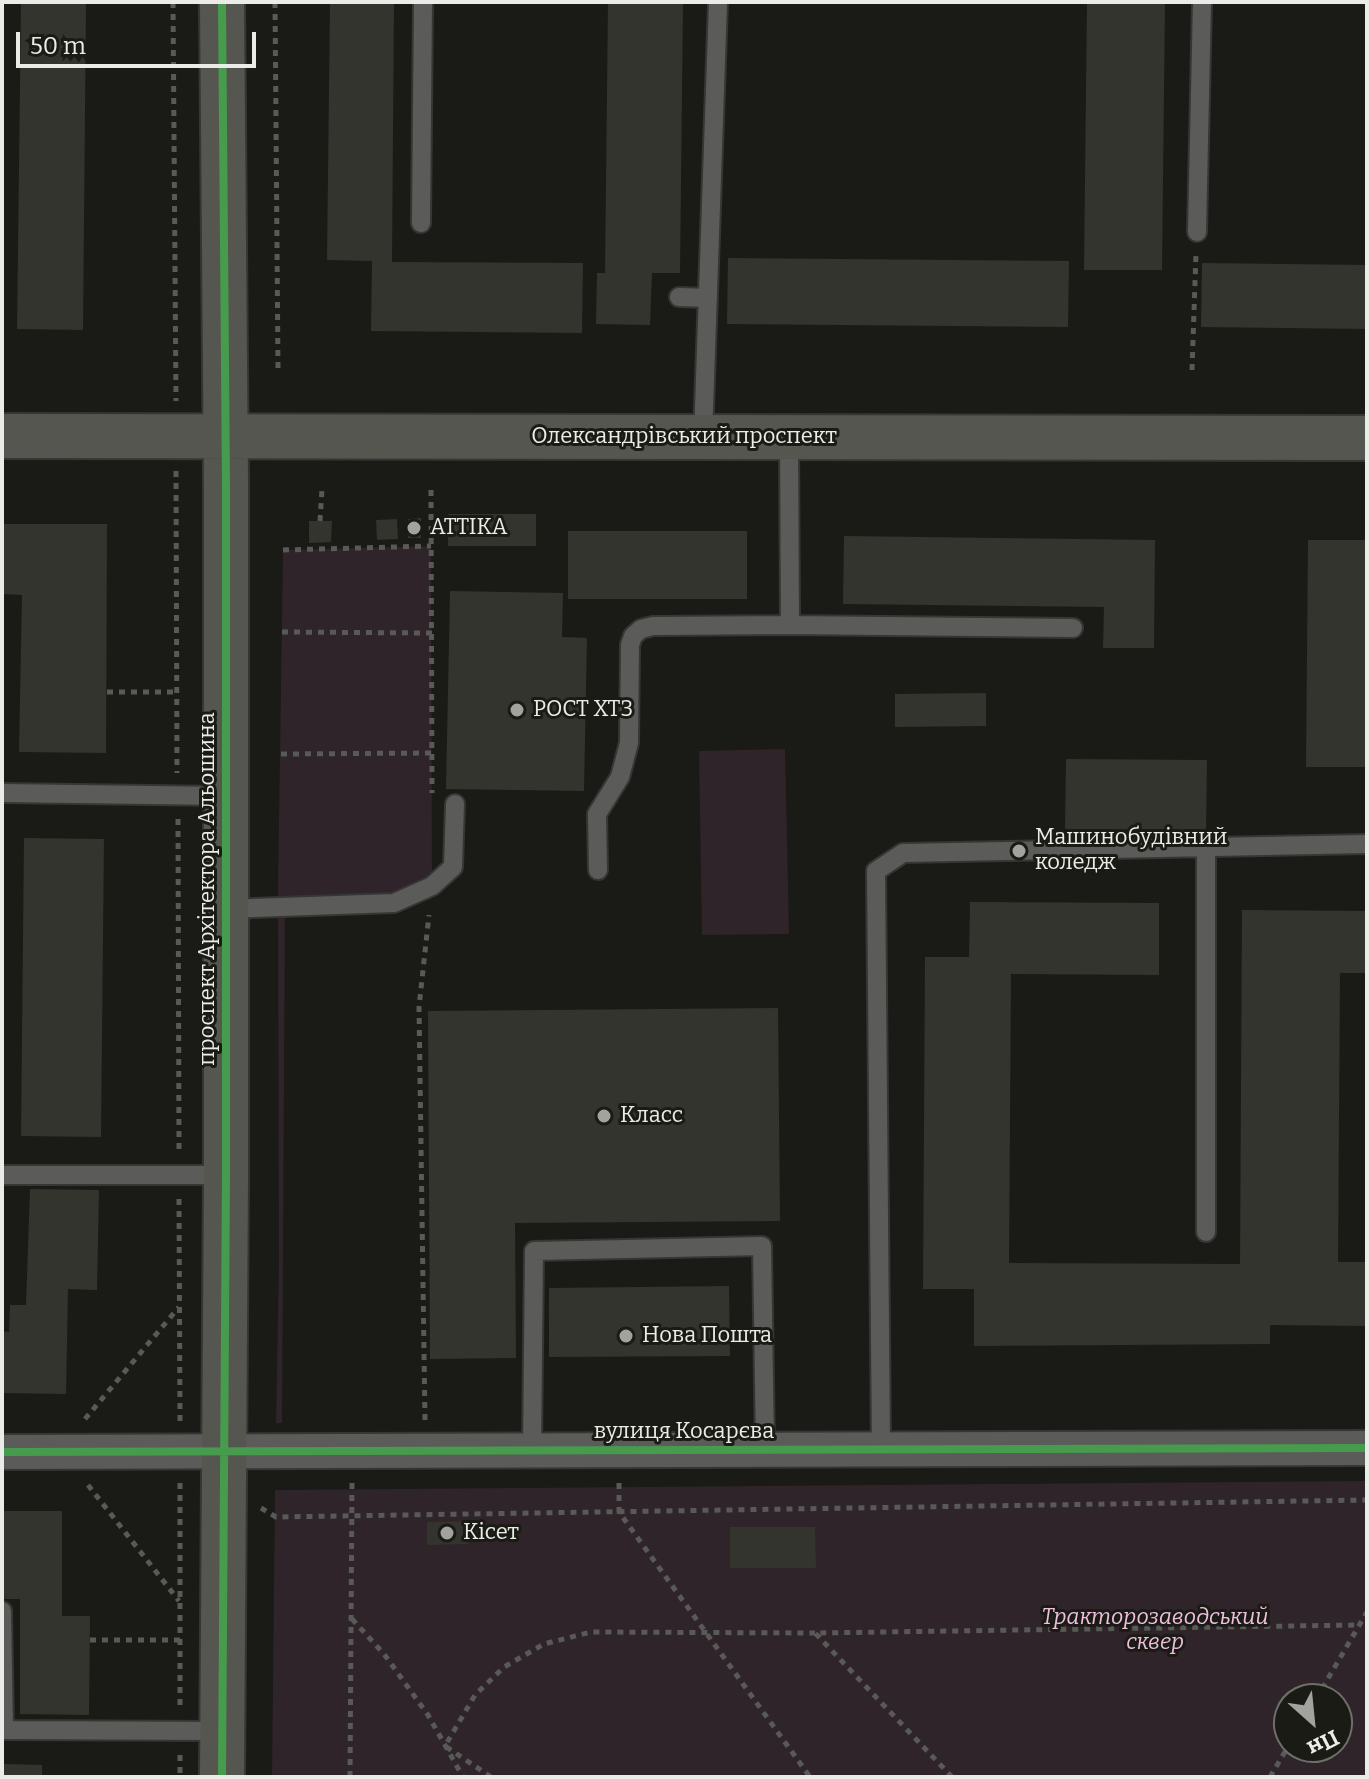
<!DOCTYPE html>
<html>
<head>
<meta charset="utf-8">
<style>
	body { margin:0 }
	#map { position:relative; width:1369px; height:1779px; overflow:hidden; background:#1a1a17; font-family:Bitter,serif }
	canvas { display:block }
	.frame { position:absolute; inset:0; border:4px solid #ebebe7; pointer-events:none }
	.north { position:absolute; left:1273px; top:1683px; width:80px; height:80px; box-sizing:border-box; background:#1b1b16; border:2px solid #6e6e6a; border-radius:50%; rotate:153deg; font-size:22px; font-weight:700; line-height:32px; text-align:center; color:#ebebe7 }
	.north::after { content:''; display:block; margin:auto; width:28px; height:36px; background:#a2a29e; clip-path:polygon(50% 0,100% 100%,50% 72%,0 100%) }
	.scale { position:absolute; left:16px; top:32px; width:240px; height:36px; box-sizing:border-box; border:4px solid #ebebe7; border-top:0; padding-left:10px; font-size:24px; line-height:28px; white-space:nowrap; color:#ebebe7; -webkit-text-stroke:6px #1b1b16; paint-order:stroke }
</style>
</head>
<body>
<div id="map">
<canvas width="1369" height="1779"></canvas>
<div class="frame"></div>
<div class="north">Пн</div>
<div class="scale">50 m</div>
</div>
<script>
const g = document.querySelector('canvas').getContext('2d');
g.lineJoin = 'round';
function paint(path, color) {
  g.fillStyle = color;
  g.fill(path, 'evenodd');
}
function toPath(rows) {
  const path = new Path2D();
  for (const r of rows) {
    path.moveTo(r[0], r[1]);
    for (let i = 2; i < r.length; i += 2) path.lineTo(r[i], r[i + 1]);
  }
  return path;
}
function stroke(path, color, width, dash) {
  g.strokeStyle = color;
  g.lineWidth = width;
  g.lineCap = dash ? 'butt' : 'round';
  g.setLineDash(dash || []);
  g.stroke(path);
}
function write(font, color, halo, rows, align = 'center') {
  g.font = font + ' Bitter,serif';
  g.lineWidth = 6;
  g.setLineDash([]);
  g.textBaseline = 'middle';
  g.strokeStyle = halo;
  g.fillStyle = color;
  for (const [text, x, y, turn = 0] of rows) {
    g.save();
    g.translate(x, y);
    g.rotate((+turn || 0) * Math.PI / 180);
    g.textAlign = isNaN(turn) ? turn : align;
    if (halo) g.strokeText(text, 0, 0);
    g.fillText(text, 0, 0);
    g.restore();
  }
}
paint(toPath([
	[431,546,432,886,394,903,285,908,282,1423,276,1423,279,1263,278,890,283,550],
	[785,749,789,934,702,935,699,751],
	[1367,1481,1367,1777,272,1777,275,1490],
	[1289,1699,1337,1699,1337,1747,1289,1747]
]), '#2f242a');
paint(toPath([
	[21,2,86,2,83,330,17,329],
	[330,2,394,2,392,262,583,263,582,333,371,331,372,261,327,260],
	[608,2,683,2,680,273,652,273,650,325,596,324,597,273,605,273],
	[1087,2,1165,2,1162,270,1084,270],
	[728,258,1069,261,1068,327,727,324],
	[1202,263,1367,265,1367,329,1201,327],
	[448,514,536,514,536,546,448,546],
	[421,518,421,538,408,538,408,519],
	[397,519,398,539,377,540,376,520],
	[309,521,332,521,331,542,309,543],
	[2,524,107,524,106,753,19,752,22,595,2,594],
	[568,531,747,531,747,599,568,599],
	[844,536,1155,540,1154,648,1103,648,1104,607,843,604],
	[1308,540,1367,540,1367,767,1306,767],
	[450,591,563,593,562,637,587,638,584,791,446,789],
	[986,693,986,726,895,727,895,694],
	[1066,759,1207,760,1206,830,1065,829],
	[24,838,104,839,101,1137,21,1136],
	[970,902,1159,903,1159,975,1011,974,1009,1263,1240,1264,1242,910,1367,911,1367,973,1340,973,1338,1262,1367,1262,1367,1326,1270,1325,1270,1344,974,1346,974,1289,923,1289,925,957,969,957],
	[778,1008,780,1221,515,1223,516,1358,430,1359,428,1011],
	[30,1189,99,1190,97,1290,68,1289,66,1394,2,1393,2,1331,9,1332,10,1305,26,1305],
	[729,1286,730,1356,549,1357,549,1288],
	[2,1511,62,1511,62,1616,90,1616,89,1715,20,1714,20,1599,4,1599],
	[468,1521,468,1544,427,1545,427,1522],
	[730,1527,815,1527,816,1568,730,1568],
	[2,1764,42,1765,42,1777,2,1777]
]), '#34342e');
const lane = toPath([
	[421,223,423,2],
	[1197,232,1202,2],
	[679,297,708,298],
	[703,437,718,2],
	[789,437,790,625,1073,628],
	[2,793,225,796],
	[598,870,597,814,620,777,629,743,630,645,633,636,641,629,653,626,790,625],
	[225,909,394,903,432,886,453,867,455,804],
	[2,1175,226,1175],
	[1206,1232,1206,847],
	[881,1449,876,871,903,853,1367,844],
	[532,1451,534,1251,762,1246,765,1450],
	[2,1611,4,1730],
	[2,1730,222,1731]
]);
const street = toPath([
	[2,1452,1367,1448]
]);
const secondary = toPath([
	[222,2,226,486,226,1175,222,1777],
	[2,436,1367,438]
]);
stroke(lane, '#363634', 22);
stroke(street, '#363634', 38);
stroke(secondary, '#363634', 48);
stroke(toPath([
	[173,2,176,401],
	[275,2,278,368],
	[1192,370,1196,253],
	[176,471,177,773],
	[431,490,432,793],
	[320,521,322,489],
	[283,550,431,546],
	[282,632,432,633],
	[107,692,177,692],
	[281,754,432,753],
	[178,819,179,1153],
	[179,1199,180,1421],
	[85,1419,179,1307],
	[425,1420,419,1007,429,915],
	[180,1483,180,1709],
	[619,1483,619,1512,810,1777],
	[88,1485,179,1601],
	[261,1508,276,1517,1367,1500],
	[352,1619,384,1654,428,1715,463,1777],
	[90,1640,180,1640],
	[1316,1699,1367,1612],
	[180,1755,180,1777],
	[350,1777,352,1482],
	[491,1777,445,1746,475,1695,504,1667,544,1644,591,1632,815,1633],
	[952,1777,815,1633,1359,1625],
	[1270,1777,1289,1745]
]), '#595957', 5, [6, 6]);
stroke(lane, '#5b5b59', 18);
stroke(street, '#5b5b59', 34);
stroke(secondary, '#565651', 44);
stroke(toPath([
	[222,2,226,486,226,1175,222,1777],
	[2,1452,1367,1448]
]), '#469c4c', 8);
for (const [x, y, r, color] of [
	[414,528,8,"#a2a29e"],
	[517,710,8,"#a2a29e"],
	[1019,851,8,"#a2a29e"],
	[604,1116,8,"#a2a29e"],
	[626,1336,8,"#a2a29e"],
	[447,1533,8,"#a2a29e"]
]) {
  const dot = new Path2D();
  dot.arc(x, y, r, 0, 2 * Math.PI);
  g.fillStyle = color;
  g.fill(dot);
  stroke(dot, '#1b1b16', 3);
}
write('22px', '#ebebe7', '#1b1b16', [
	["Олександрівський проспект",684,437],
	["проспект Архітектора Альошина",208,889,-90],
	["вулиця Косарєва",684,1432]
]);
write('22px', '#ebebe7', '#1b1b16', [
	["АТТІКА",430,528],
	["РОСТ ХТЗ",533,710],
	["Машинобудівний",1035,838],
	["коледж",1035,863],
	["Класс",620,1116],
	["Нова Пошта",642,1336],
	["Кісет",463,1533]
], 'left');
write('italic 22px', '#efbedf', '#1b1b16', [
	["Тракторозаводський",1155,1618],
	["сквер",1155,1643]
]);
</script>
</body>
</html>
